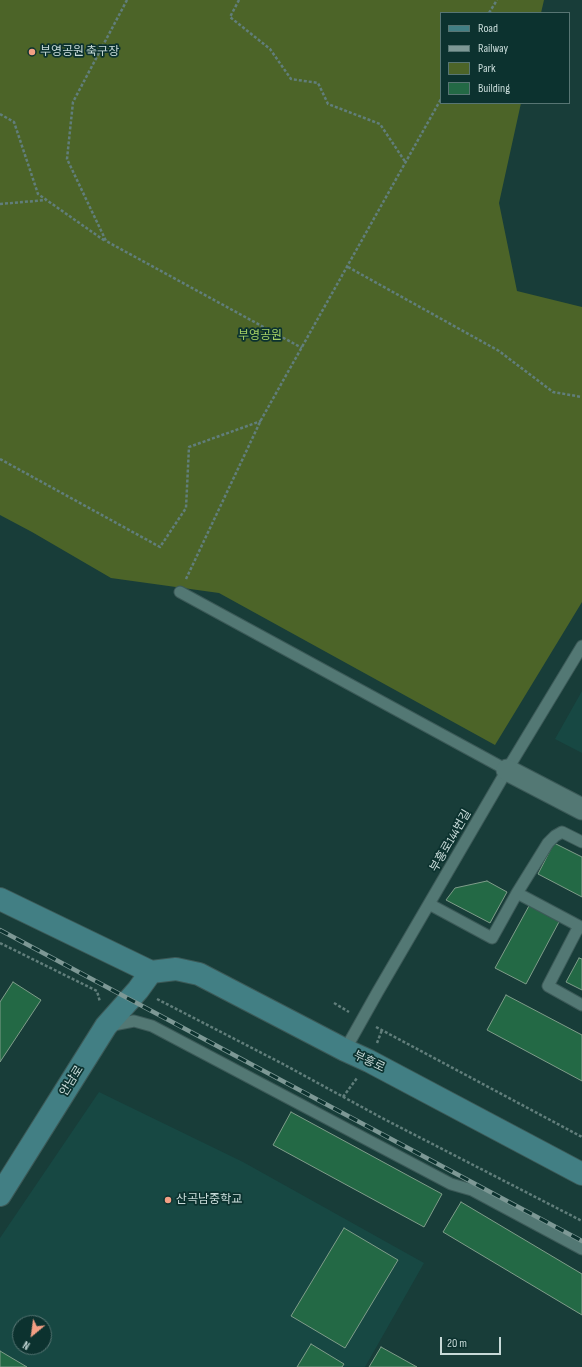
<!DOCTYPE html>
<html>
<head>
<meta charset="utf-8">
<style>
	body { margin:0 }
	#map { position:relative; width:582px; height:1367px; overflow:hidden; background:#183d39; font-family:"Sofia Sans Condensed",sans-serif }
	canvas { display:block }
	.legend { position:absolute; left:440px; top:12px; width:130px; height:92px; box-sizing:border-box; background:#0c322f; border:1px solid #577573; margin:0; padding:5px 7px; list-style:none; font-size:12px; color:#c7dad8 }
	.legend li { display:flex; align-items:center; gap:8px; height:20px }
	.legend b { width:20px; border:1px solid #577573 }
	.north { position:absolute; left:12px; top:1315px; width:40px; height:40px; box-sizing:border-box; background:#0c322f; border:1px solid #577573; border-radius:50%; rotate:209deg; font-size:11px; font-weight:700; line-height:16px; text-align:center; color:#c7dad8 }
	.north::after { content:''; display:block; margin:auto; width:14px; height:18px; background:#f39f84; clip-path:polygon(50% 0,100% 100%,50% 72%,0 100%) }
	.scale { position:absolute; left:440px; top:1337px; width:61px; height:18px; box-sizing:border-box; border:2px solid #c7dad8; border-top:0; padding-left:5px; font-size:12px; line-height:14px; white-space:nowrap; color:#c7dad8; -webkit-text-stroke:3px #0c322f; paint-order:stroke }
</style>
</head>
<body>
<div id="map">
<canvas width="582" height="1367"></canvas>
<ul class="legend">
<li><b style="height:5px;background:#427f84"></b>Road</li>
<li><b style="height:5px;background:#7d9895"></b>Railway</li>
<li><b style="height:11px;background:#4c6428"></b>Park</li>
<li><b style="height:11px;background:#236945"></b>Building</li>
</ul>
<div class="north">N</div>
<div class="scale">20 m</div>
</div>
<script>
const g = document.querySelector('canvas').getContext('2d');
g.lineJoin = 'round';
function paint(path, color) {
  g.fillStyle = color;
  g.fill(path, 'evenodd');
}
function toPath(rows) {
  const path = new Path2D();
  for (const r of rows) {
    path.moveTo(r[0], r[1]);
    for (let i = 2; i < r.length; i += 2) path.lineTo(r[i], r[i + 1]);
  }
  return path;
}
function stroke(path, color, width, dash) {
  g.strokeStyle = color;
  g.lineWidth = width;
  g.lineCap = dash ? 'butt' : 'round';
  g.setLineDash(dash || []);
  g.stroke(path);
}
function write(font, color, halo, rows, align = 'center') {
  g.font = font + ' "Sofia Sans Condensed","Noto Sans KR",sans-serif';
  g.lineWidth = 3.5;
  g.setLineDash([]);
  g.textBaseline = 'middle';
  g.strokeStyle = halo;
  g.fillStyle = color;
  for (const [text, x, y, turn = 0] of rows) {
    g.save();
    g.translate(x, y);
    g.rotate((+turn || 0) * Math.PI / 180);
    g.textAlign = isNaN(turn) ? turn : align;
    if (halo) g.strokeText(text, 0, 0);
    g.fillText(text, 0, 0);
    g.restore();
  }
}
paint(toPath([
	[582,691,582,753,555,739],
	[99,1092,243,1162,424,1263,365,1367,0,1367,0,1238],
	[20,1323,44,1323,44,1347,20,1347]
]), '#174843');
paint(toPath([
	[0,0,544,0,541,13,441,13,441,103,521,103,499,203,517,291,582,307,582,602,495,745,219,593,111,578,32,532,0,515]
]), '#4c6428');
const building = toPath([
	[554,843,582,857,582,897,538,874,554,843],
	[487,881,507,892,490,923,446,900,455,888,487,881],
	[530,904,560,920,526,984,495,968,530,904],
	[579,958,582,959,582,990,566,982,579,958],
	[13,982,41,1000,0,1062,0,1002,13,982],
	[506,995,582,1035,582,1081,487,1030,506,995],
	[291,1112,442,1194,424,1227,273,1145,291,1112],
	[461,1202,582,1274,582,1315,443,1232,461,1202],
	[344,1228,398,1260,345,1348,291,1316,344,1228],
	[311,1344,344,1364,342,1367,297,1367,311,1344],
	[381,1347,417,1367,369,1367,381,1347],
	[0,1351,27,1367,0,1367,0,1351]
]);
paint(building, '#236945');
stroke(building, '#7f9d8a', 1);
const service = toPath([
	[180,592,507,770],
	[517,893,548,843,555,836,562,832,582,842],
	[429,904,492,938,517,893,579,926],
	[582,928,579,926,548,986,582,1005],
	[108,1026,134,1021,152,1026,451,1184,472,1190,582,1249],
	[345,1050,377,993,507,770,582,646]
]);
const minor = toPath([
	[507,770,582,809]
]);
const secondary = toPath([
	[0,899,151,972],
	[151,972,176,969,199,974,345,1050,369,1061,582,1174],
	[0,1195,106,1026,138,990,151,972]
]);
stroke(service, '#3c5a58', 13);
stroke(minor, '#3c5a58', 23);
stroke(secondary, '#3c5a58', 24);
stroke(toPath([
	[127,0,73,102,67,159,106,241,302,348],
	[239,0,230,17,270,49,291,79,318,83,328,104,380,124,406,163],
	[489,13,497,0],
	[0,114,14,122,38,194,105,241],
	[0,204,46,200],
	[348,267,499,351,553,392,582,397],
	[0,459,160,547,186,508,189,447,261,421],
	[186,579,261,420,441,99],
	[0,943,97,991,100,1002],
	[157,999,283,1064,382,1118,582,1221],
	[334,1003,349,1012],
	[376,1027,582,1137],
	[377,1043,382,1030],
	[343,1097,357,1078]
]), '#617e7b', 2.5, [3, 2]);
stroke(service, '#537874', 11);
stroke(minor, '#537874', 21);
stroke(secondary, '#427f84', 22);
const rail = toPath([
	[0,930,582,1241]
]);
stroke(rail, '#7d9895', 4.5);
stroke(rail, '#0c322f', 3, [9]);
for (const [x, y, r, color] of [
	[32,52,4,"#f39f84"],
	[168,1200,4,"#f39f84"]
]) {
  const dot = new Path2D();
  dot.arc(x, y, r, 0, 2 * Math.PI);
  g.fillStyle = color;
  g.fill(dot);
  stroke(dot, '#0c322f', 1.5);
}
write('12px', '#c7dad8', '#0c322f', [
	["부영공원 축구장",40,52],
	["산곡남중학교",176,1200]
], 'left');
write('12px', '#a4d065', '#0c322f', [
	["부영공원",260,336]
]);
write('12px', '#c7dad8', '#0c322f', [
	["부흥로144번길",451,841,-60],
	["부흥로",369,1062,26],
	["안남로",72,1081,-58]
]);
</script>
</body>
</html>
